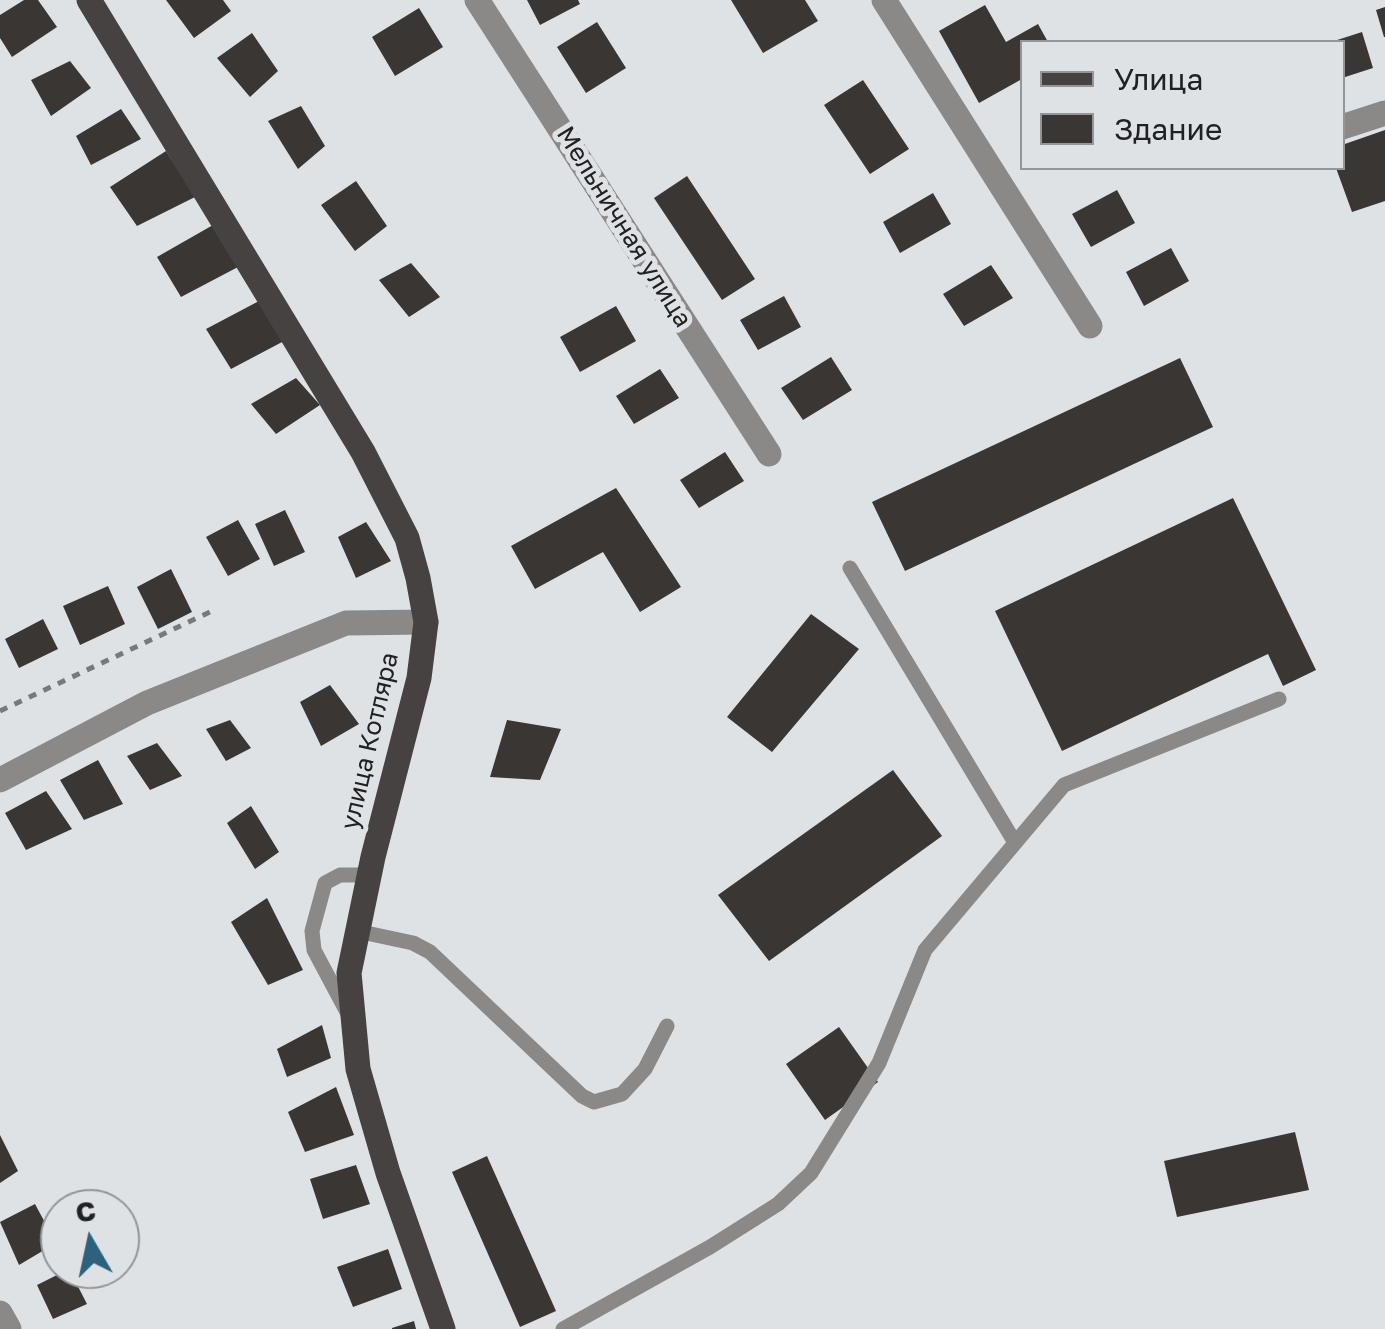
<!DOCTYPE html>
<html>
<head>
<meta charset="utf-8">
<style>
	body { margin:0 }
	#map { position:relative; width:1385px; height:1329px; overflow:hidden; background:#dfe2e5; font-family:"Golos Text",sans-serif }
	canvas { display:block }
	.legend { position:absolute; left:1020px; top:40px; width:325px; height:130px; box-sizing:border-box; background:#dfe2e5; border:2px solid #939597; margin:0; padding:12px 18px; list-style:none; font-size:30px; color:#202122 }
	.legend li { display:flex; align-items:center; gap:20px; height:50px }
	.legend b { width:50px; border:2px solid #939597 }
	.north { position:absolute; left:40px; top:1189px; width:100px; height:100px; box-sizing:border-box; background:#dfe2e5; border:2px solid #939597; border-radius:50%; rotate:351deg; font-size:28px; font-weight:700; line-height:40px; text-align:center; color:#202122 }
	.north::after { content:''; display:block; margin:auto; width:35px; height:45px; background:#2c627e; clip-path:polygon(50% 0,100% 100%,50% 72%,0 100%) }
</style>
</head>
<body>
<div id="map">
<canvas width="1385" height="1329"></canvas>
<ul class="legend">
<li><b style="height:12px;background:#454241"></b>Улица</li>
<li><b style="height:28px;background:#393634"></b>Здание</li>
</ul>
<div class="north">С</div>
</div>
<script>
const g = document.querySelector('canvas').getContext('2d');
g.lineJoin = 'round';
function paint(path, color) {
  g.fillStyle = color;
  g.fill(path, 'evenodd');
}
function toPath(rows) {
  const path = new Path2D();
  for (const r of rows) {
    path.moveTo(r[0], r[1]);
    for (let i = 2; i < r.length; i += 2) path.lineTo(r[i], r[i + 1]);
  }
  return path;
}
function stroke(path, color, width, dash) {
  g.strokeStyle = color;
  g.lineWidth = width;
  g.lineCap = dash ? 'butt' : 'round';
  g.setLineDash(dash || []);
  g.stroke(path);
}
function write(font, color, halo, rows, align = 'center') {
  g.font = font + ' "Golos Text",sans-serif';
  g.lineWidth = 10;
  g.setLineDash([]);
  g.textBaseline = 'middle';
  g.strokeStyle = halo;
  g.fillStyle = color;
  for (const [text, x, y, turn = 0] of rows) {
    g.save();
    g.translate(x, y);
    g.rotate((+turn || 0) * Math.PI / 180);
    g.textAlign = isNaN(turn) ? turn : align;
    if (halo) g.strokeText(text, 0, 0);
    g.fillText(text, 0, 0);
    g.restore();
  }
}
paint(toPath([
	[24,0,38,0,57,27,12,57,0,38,0,15],
	[166,0,223,0,231,11,194,38],
	[527,0,578,0,580,4,540,25],
	[731,0,805,0,818,21,763,53],
	[985,5,1006,42,1038,24,1048,42,1022,42,1022,79,979,103,939,31],
	[1385,7,1385,37,1384,37,1376,10],
	[419,8,443,47,395,76,372,37],
	[597,22,626,68,586,93,557,47],
	[1362,32,1373,68,1342,78,1342,42,1331,42],
	[252,33,278,71,250,97,217,58],
	[70,61,91,88,51,116,31,80],
	[863,80,909,149,870,174,824,105],
	[301,106,325,146,298,169,268,121],
	[121,109,141,139,91,165,76,136],
	[1385,130,1385,201,1352,212,1336,168,1342,168,1342,145],
	[166,151,195,197,137,226,110,187],
	[687,176,755,279,722,300,654,198],
	[356,181,387,226,355,251,321,205],
	[1117,190,1135,223,1091,247,1072,214],
	[933,193,951,224,900,253,883,222],
	[213,225,238,267,181,297,157,257],
	[1171,248,1189,281,1144,306,1126,272],
	[411,263,440,297,409,317,379,280],
	[991,265,1013,298,964,326,943,294],
	[784,296,801,327,758,350,740,320],
	[259,301,284,341,231,369,206,329],
	[616,306,636,341,580,372,560,337],
	[831,357,852,390,803,420,781,388],
	[1180,358,1213,427,905,571,872,502],
	[660,369,679,398,634,424,616,396],
	[296,378,320,405,276,434,251,404],
	[725,452,744,481,699,508,680,480],
	[616,488,681,587,640,612,603,552,535,589,511,546],
	[1233,498,1316,670,1283,686,1268,654,1062,751,995,611],
	[285,510,305,552,274,566,255,524],
	[238,520,260,559,228,576,206,537],
	[366,522,391,561,356,578,338,537],
	[171,569,192,612,158,629,137,587],
	[108,586,125,624,80,645,63,606],
	[811,614,859,649,772,752,727,717],
	[43,619,58,649,19,668,5,639],
	[330,685,359,724,321,746,300,702],
	[230,720,251,748,226,761,206,729],
	[507,720,561,729,540,780,490,777],
	[157,743,182,776,150,790,127,756],
	[98,760,123,804,84,820,60,780],
	[893,770,942,836,769,961,718,895],
	[46,791,72,829,26,850,5,813],
	[251,806,279,852,255,869,227,823],
	[267,898,303,970,268,985,231,922],
	[322,1025,331,1058,287,1077,277,1049],
	[839,1027,878,1082,825,1120,786,1064],
	[336,1087,354,1135,305,1152,288,1112],
	[1295,1132,1309,1190,1177,1217,1164,1161],
	[0,1135,18,1171,0,1183],
	[487,1156,556,1311,520,1327,452,1172],
	[356,1165,370,1204,323,1219,310,1179],
	[35,1204,56,1243,19,1265,0,1222],
	[388,1249,402,1289,353,1307,337,1267],
	[69,1269,87,1304,53,1319,37,1285],
	[414,1321,416,1329,392,1329,392,1328]
]), '#393634');
stroke(toPath([
	[0,711,212,611]
]), '#77797b', 5, [8, 8]);
stroke(toPath([
	[850,568,1014,841],
	[357,931,413,943,430,952,582,1096,594,1102,622,1094,645,1069,667,1026],
	[347,1012,314,950,312,931,325,883,340,875,369,875],
	[563,1329,710,1247,778,1204,811,1173,879,1063,925,950,1064,785,1279,699]
]), '#8b8988', 15);
stroke(toPath([
	[477,0,769,454],
	[884,0,1090,326],
	[1342,127,1385,113],
	[0,780,147,703,346,623,426,622],
	[0,1313,9,1329]
]), '#8b8988', 25);
stroke(toPath([
	[89,0,363,452,407,538,418,578,426,622,419,678,373,857,349,973,358,1069,388,1173,443,1329]
]), '#454241', 25);
write('25px', '#202122', '#dfe2e5', [
	["Мельничная улица",624,227,58],
	["улица Котляра",370,741,-77]
]);
</script>
</body>
</html>
